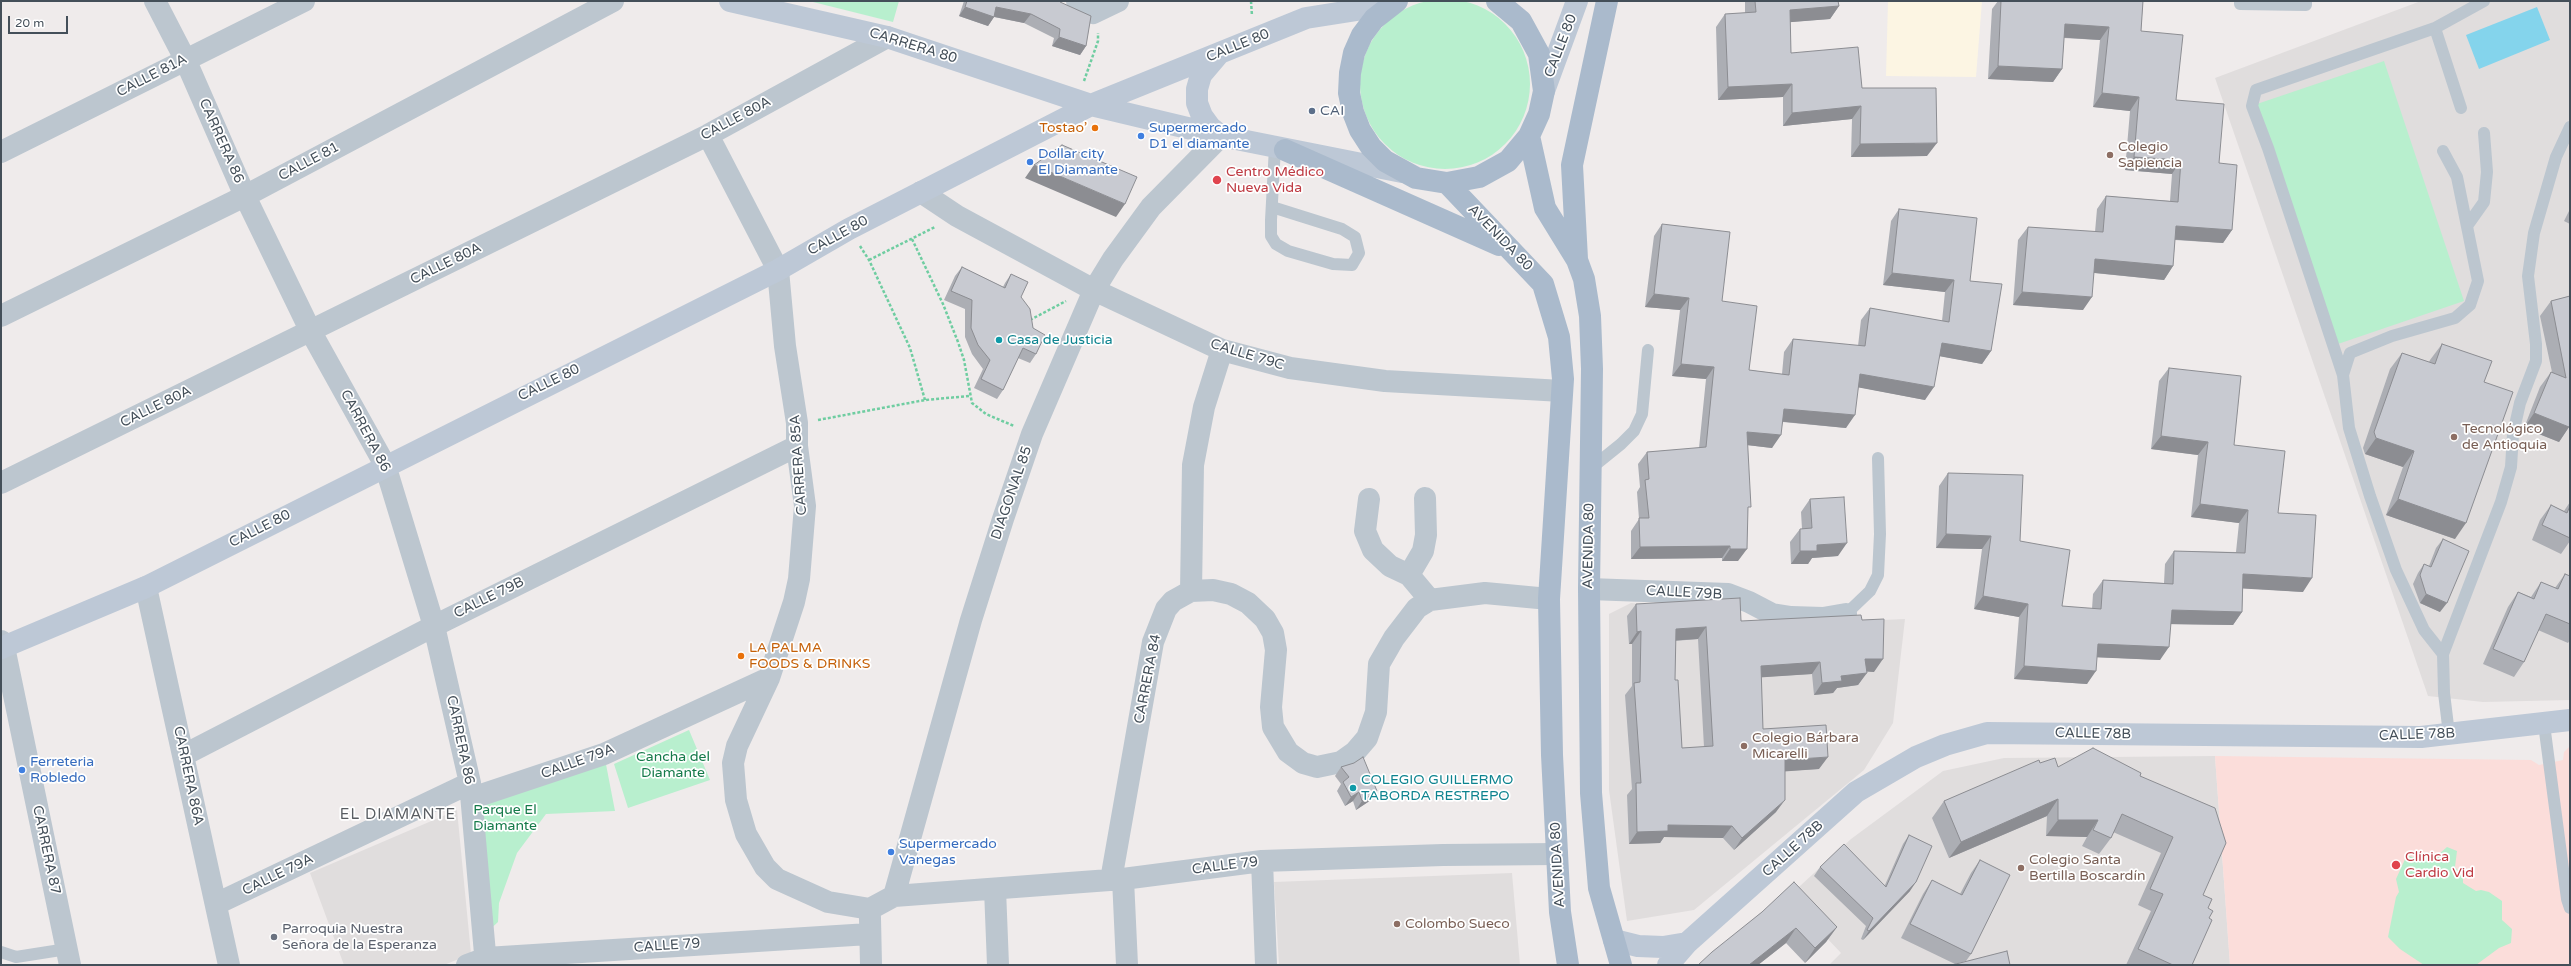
<!DOCTYPE html>
<html>
<head>
<meta charset="utf-8">
<style>
	body { margin:0 }
	#map { position:relative; width:2571px; height:966px; overflow:hidden; background:#efebeb; font-family:"Varela Round",sans-serif }
	canvas { display:block }
	.frame { position:absolute; inset:0; border:2px solid #444f59; pointer-events:none }
	.scale { position:absolute; left:8px; top:16px; width:60px; height:18px; box-sizing:border-box; border:2px solid #444f59; border-top:0; padding-left:5px; font-size:12px; line-height:14px; white-space:nowrap; color:#444f59; -webkit-text-stroke:3px #fff; paint-order:stroke }
</style>
</head>
<body>
<div id="map">
<canvas width="2571" height="966"></canvas>
<div class="frame"></div>
<div class="scale">20 m</div>
</div>
<script>
const g = document.querySelector('canvas').getContext('2d');
g.lineJoin = 'round';
function paint(path, color) {
  g.fillStyle = color;
  g.fill(path, 'evenodd');
}
function toPath(rows) {
  const path = new Path2D();
  for (const r of rows) {
    if (r.length === 3) {
      path.moveTo(r[0] + r[2], r[1]);
      path.arc(r[0], r[1], r[2], 0, 2 * Math.PI);
      continue;
    }
    path.moveTo(r[0], r[1]);
    for (let i = 2; i < r.length; i += 2) path.lineTo(r[i], r[i + 1]);
  }
  return path;
}
function stroke(path, color, width, dash) {
  g.strokeStyle = color;
  g.lineWidth = width;
  g.lineCap = dash ? 'butt' : 'round';
  g.setLineDash(dash || []);
  g.stroke(path);
}
function write(font, color, halo, rows, align = 'center') {
  g.font = font + ' "Varela Round",sans-serif';
  g.lineWidth = 3.5;
  g.setLineDash([]);
  g.textBaseline = 'middle';
  g.strokeStyle = halo;
  g.fillStyle = color;
  for (const [text, x, y, turn = 0] of rows) {
    g.save();
    g.translate(x, y);
    g.rotate((+turn || 0) * Math.PI / 180);
    g.textAlign = isNaN(turn) ? turn : align;
    if (halo) g.strokeText(text, 0, 0);
    g.fillText(text, 0, 0);
    g.restore();
  }
}
paint(toPath([
	[1888,1,1982,1,1976,77,1886,76]
]), '#fcf5e3');
paint(toPath([
	[2421,1,2570,1,2570,700,2483,702,2428,696,2215,78],
	[1631,603,1736,613,1747,626,1905,619,1893,723,1864,770,1694,910,1627,921,1609,790,1609,614],
	[2215,756,2230,965,1829,965,1841,953,1788,897,1851,839,1943,771,2004,758],
	[457,810,471,954,444,965,344,965,310,873],
	[1512,873,1520,965,1279,965,1274,882]
]), '#e0dddd');
paint(toPath([
	[2570,746,2570,965,2230,965,2215,756,2531,760,2539,765,2563,760,2564,752]
]), '#fbddda');
paint(toPath([
	[1445,84,85],
	[809,1,899,1,893,22],
	[2384,61,2464,301,2335,345,2254,105],
	[689,730,710,780,628,808,614,764],
	[604,754,615,811,546,814,517,853,499,903,498,922,484,935,472,798],
	[2447,847,2457,851,2455,867,2463,876,2463,883,2476,891,2481,890,2489,892,2502,901,2502,920,2512,929,2511,943,2499,948,2476,965,2424,965,2400,949,2388,937,2396,897,2399,892,2396,879,2407,855,2415,858,2438,855]
]), '#b8efce');
paint(toPath([
	[2537,7,2550,40,2479,69,2466,35]
]), '#84d4ec');
stroke(toPath([
	[1251,1,1252,16],
	[1084,81,1098,41,1098,33],
	[912,239,943,304,958,342,964,360,972,403,986,414,1014,426],
	[860,246,869,260,910,348,925,400],
	[869,260,935,227],
	[1030,320,1066,301],
	[818,420,925,400,969,396]
]), '#6fcda1', 2.5, [3, 2]);
stroke(toPath([
	[2240,1,2240,4,2306,5,2306,1],
	[2435,28,2461,108],
	[2443,151,2457,177,2478,281,2470,305,2455,318,2392,336,2350,353,2343,375,2349,428,2370,496,2396,570,2424,630,2443,654],
	[1272,207,1342,229,1355,237,1359,253,1352,265,1333,264,1288,251,1276,244,1271,236,1271,220,1275,147],
	[2467,226,2484,202,2487,172,2484,133],
	[2343,375,2268,148,2252,106,2256,90,2435,28,2484,1],
	[1590,469,1621,444,1634,431,1642,414,1648,350],
	[1846,614,1870,591,1878,575,1880,534,1878,458],
	[2544,724,2567,899,2570,908],
	[2449,734,2444,693,2443,654,2501,502,2511,467,2513,434,2520,403,2536,361,2536,344,2528,276,2534,233,2556,157,2570,127],
	[1,952,16,957,67,949]
]), '#bcc6cf', 12);
stroke(toPath([
	[155,1,185,59,245,196,311,332,385,465,434,626,470,783,486,965],
	[1077,1,1093,13,1118,1],
	[708,135,778,270,785,346,797,423,797,446,805,506,799,579,794,602,769,678,737,746,733,763,736,800,746,834,765,867,777,879,828,902,870,909,894,896,1123,879,1262,861,1443,855,1557,854],
	[1,152,304,1],
	[921,192,957,216,1094,290,1222,350,1290,368,1385,381,1562,391],
	[1,316,245,196,613,1],
	[1,483,708,135,887,37],
	[1369,499,1365,531,1373,550,1390,566,1409,575,1430,600],
	[1409,575,1423,551,1426,535,1425,498],
	[146,587,229,965],
	[1589,589,1728,594,1749,602,1772,614,1791,617,1823,618,1846,614],
	[1191,591,1213,590,1231,594,1248,603,1265,619,1273,633,1276,650,1271,707,1273,727,1288,752,1303,763,1317,767,1341,762,1355,752,1367,738,1376,712,1379,664,1394,638,1417,608,1430,600,1485,593,1549,599],
	[1,641,4,647,70,965],
	[184,755,434,626,797,446],
	[472,798,604,754,769,678],
	[1262,861,1266,965],
	[1123,879,1127,965],
	[1111,880,1153,642,1166,609,1173,601,1191,591,1193,465,1204,407,1222,350],
	[995,889,998,965],
	[894,896,971,620,1003,519,1032,434,1094,290,1113,259,1151,207,1221,136],
	[216,904,470,783],
	[870,918,871,965],
	[467,965,486,958,869,934]
]), '#bcc6cf', 22);
stroke(toPath([
	[730,1,887,37,1091,105,1221,136,1402,172],
	[1218,55,1201,75,1197,89,1197,103,1202,116,1210,127,1221,136],
	[1544,91,1577,1],
	[1,648,146,587,778,270,849,229,1091,105,1306,18,1389,5],
	[1614,940,1638,946,1663,947,1687,943],
	[1668,965,1687,943,1856,792,1916,757,1945,745,1987,733,2421,737,2570,720]
]), '#bdc8d6', 22);
stroke(toPath([
	[1397,1,1374,19,1362,35,1354,53,1350,73,1349,93,1353,112,1360,130,1371,147,1385,161,1416,178,1447,183,1479,177,1508,161,1529,136,1539,114,1544,91,1539,54,1521,21,1497,1],
	[1529,136,1545,208,1577,260,1584,279,1590,316,1592,369,1589,589,1591,793,1599,888,1621,965],
	[1285,150,1499,245],
	[1447,183,1543,284,1559,337,1563,379,1549,599,1552,755,1560,912,1568,965],
	[1577,259,1572,165,1607,1]
]), '#aabacc', 22);
paint(toPath([
	[964,1,1060,1,1060,2,1086,46,1080,55,1052,46,1054,38,1024,23,994,17,988,26,959,16],
	[1745,1,1838,1,1839,6,1830,19,1790,22,1791,53,1862,88,1927,156,1851,157,1852,119,1783,126,1783,97,1718,100,1716,27,1725,14,1745,13],
	[1998,1,2143,1,2141,31,2176,100,2219,163,2232,230,2223,243,2175,240,2173,266,2164,280,2094,273,2083,310,2013,305,2018,240,2028,227,2095,232,2097,209,2106,196,2170,201,2172,174,2125,170,2130,111,2093,107,2100,40,2064,38,2062,69,2053,82,1988,79,1992,9],
	[1899,209,1970,281,1991,351,1982,364,1940,356,1925,400,1858,387,1846,428,1783,422,1772,448,1747,445,1748,511,1738,561,1722,561,1722,558,1631,559,1631,531,1639,519,1637,492,1640,487,1638,464,1647,452,1699,448,1706,379,1672,376,1680,310,1645,307,1654,236,1662,224,1722,301,1749,370,1782,374,1784,352,1793,339,1858,346,1861,320,1870,308,1942,321,1945,292,1883,285,1891,221],
	[2570,209,2570,224,2564,221],
	[962,267,1003,287,1005,283,1011,274,1021,297,1033,328,1036,354,1030,363,1018,358,1003,390,997,399,974,388,983,369,972,354,965,337,965,309,944,300,955,276],
	[2570,296,2569,427,2559,442,2524,428,2540,387,2551,372,2552,372,2540,316,2551,301],
	[2442,344,2484,382,2455,539,2386,515,2403,467,2365,454,2363,448,2390,369,2402,353,2429,362,2430,360],
	[2169,368,2234,445,2278,513,2303,592,2243,588,2242,612,2233,625,2171,624,2160,660,2097,657,2087,684,2014,679,2019,617,1974,609,1982,549,1936,548,1939,486,1948,473,2020,541,2062,606,2092,609,2093,594,2103,580,2164,583,2165,564,2174,551,2236,552,2239,523,2191,517,2198,455,2151,449,2159,381],
	[1810,499,1838,556,1812,558,1808,564,1791,564,1790,542,1800,529,1802,529,1801,512],
	[2570,502,2570,541,2561,554,2532,540,2540,520,2551,505,2564,511],
	[2443,539,2440,612,2420,603,2413,584,2418,573,2424,564,2429,566,2436,548],
	[2565,574,2570,576,2570,640,2568,643,2538,630,2524,662,2514,677,2483,664,2508,607,2518,592,2531,597,2541,582,2555,588],
	[1636,604,1741,621,1862,620,1874,672,1867,671,1858,685,1837,688,1833,693,1814,695,1812,674,1761,677,1763,729,1819,769,1785,771,1776,812,1734,850,1723,838,1664,837,1660,843,1629,844,1627,795,1632,789,1625,695,1632,686,1632,644,1629,644,1627,616],
	[1698,639,1704,747,1682,748,1675,680,1675,641],
	[2040,763,2058,767,2140,776,2203,895,2208,908,2209,918,2192,965,2126,965,2151,911,2138,905,2161,853,2113,832,2111,838,2099,854,2082,846,2087,837,2046,836,2047,816,1949,858,1932,818,1944,801],
	[1341,767,1377,791,1371,800,1356,810,1353,801,1345,806,1337,791,1341,784,1335,776],
	[1909,835,1910,891,1863,940,1861,939,1866,926,1814,876,1820,867,1885,885,1903,844],
	[1980,860,1971,954,1966,961,1955,964,1901,938,1923,894,1932,880,1960,894,1971,873],
	[1762,912,1837,927,1826,942,1805,963,1786,943,1758,965,1698,965]
]), '#acaeb4');
paint(toPath([
	[1839,6,1830,19,1780,23,1790,10],
	[965,7,994,17,988,26,959,16],
	[996,7,1031,14,1024,23,990,16],
	[2065,24,2109,27,2100,40,2055,37],
	[1059,37,1086,46,1080,55,1052,46],
	[1998,66,2062,69,2053,82,1988,79],
	[1792,84,1783,97,1718,100,1728,87],
	[2102,93,2139,97,2130,111,2093,107],
	[1861,106,1852,119,1783,126,1792,113],
	[1937,143,1927,156,1851,157,1860,144],
	[2134,157,2181,160,2172,174,2125,170],
	[1034,165,1125,204,1116,217,1025,178],
	[2176,226,2232,230,2223,243,2167,239],
	[2095,259,2173,266,2164,280,2086,272],
	[1892,273,1954,280,1945,292,1883,285],
	[2022,292,2092,297,2083,310,2013,305],
	[1654,294,1689,298,1680,310,1645,307],
	[1942,343,1991,351,1982,364,1933,355],
	[1681,364,1714,367,1706,379,1672,376],
	[1860,374,1934,387,1925,400,1851,386],
	[1784,409,1855,415,1846,428,1776,421],
	[2534,413,2569,427,2559,442,2524,428],
	[1747,432,1781,435,1772,448,1738,444],
	[2161,436,2208,442,2198,455,2151,449],
	[2376,438,2414,451,2403,467,2365,454],
	[2398,499,2466,523,2455,539,2386,515],
	[2200,504,2248,510,2239,523,2191,517],
	[1946,534,1991,536,1982,549,1936,548],
	[1847,543,1838,556,1812,558,1808,564,1791,564,1800,551,1817,545],
	[1730,546,1722,558,1631,559,1640,547],
	[1730,549,1747,549,1738,561,1722,561],
	[2243,574,2312,578,2303,592,2234,588],
	[2426,594,2447,603,2440,612,2420,603],
	[1983,596,2028,604,2019,617,1974,609],
	[2172,610,2242,612,2233,625,2163,624],
	[1706,627,1698,639,1667,641,1676,629],
	[1641,631,1632,644,1629,644,1637,632],
	[2098,644,2169,647,2160,660,2089,657],
	[1865,659,1883,659,1874,672,1857,671],
	[1820,662,1812,674,1752,678,1761,666],
	[2024,666,2096,671,2087,684,2014,679],
	[1867,673,1858,685,1837,688,1833,693,1814,695,1822,683,1841,676],
	[1828,757,1819,769,1777,772,1785,760],
	[1377,791,1371,800,1356,810,1362,801],
	[1359,792,1353,801,1345,806,1351,797],
	[2058,799,2047,816,1949,858,1961,842],
	[1785,800,1776,812,1734,850,1742,838],
	[2058,820,2098,820,2087,837,2046,836],
	[1668,825,1732,826,1723,838,1664,837,1660,843,1629,844,1637,832],
	[1916,882,1910,891,1863,940,1869,931],
	[1837,927,1826,942,1805,963,1815,948],
	[1796,928,1786,943,1758,965,1749,965]
]), '#8c8d92');
const building = toPath([
	[967,1,1060,1,1060,2,1091,16,1086,46,1059,37,1060,29,1031,14,996,7,994,17,965,7,967,1],
	[1755,1,1838,1,1839,6,1790,10,1791,53,1858,47,1862,88,1936,88,1937,143,1860,144,1861,106,1792,113,1792,84,1728,87,1725,14,1756,12,1755,1],
	[2001,1,2143,1,2141,31,2183,35,2176,100,2224,104,2219,163,2237,165,2232,230,2176,226,2173,266,2095,259,2092,297,2022,292,2028,227,2103,232,2106,196,2178,202,2181,160,2134,157,2139,97,2102,93,2109,27,2065,24,2062,69,1998,66,2001,1],
	[1062,145,1137,177,1125,204,1034,165,1062,145],
	[1899,209,1977,218,1970,281,2002,284,1991,351,1942,343,1934,387,1860,374,1855,415,1784,409,1781,435,1747,432,1751,507,1748,507,1747,549,1730,549,1730,546,1640,547,1639,518,1649,518,1645,480,1649,479,1647,452,1706,447,1714,367,1681,364,1689,298,1654,294,1662,224,1730,232,1722,301,1757,306,1749,370,1789,375,1793,339,1865,346,1870,308,1949,322,1954,280,1892,273,1899,209],
	[962,267,1005,288,1011,274,1028,282,1021,297,1030,309,1033,328,1045,335,1036,354,1023,348,1003,390,981,379,990,360,978,345,971,328,972,300,951,291,962,267],
	[2570,296,2570,425,2569,427,2534,413,2551,372,2566,378,2551,301,2570,296],
	[2442,344,2492,361,2484,382,2513,392,2466,523,2398,499,2414,451,2376,438,2374,432,2402,353,2435,364,2442,344],
	[2169,368,2241,376,2234,445,2285,451,2278,513,2316,515,2312,578,2243,574,2242,612,2172,610,2169,647,2098,644,2096,671,2024,666,2028,604,1983,596,1991,536,1946,534,1948,473,2023,475,2020,541,2070,550,2062,606,2101,609,2103,580,2173,584,2174,551,2245,553,2248,510,2200,504,2208,442,2161,436,2169,368],
	[1844,497,1847,543,1817,545,1817,551,1800,551,1800,529,1812,528,1810,499,1844,497],
	[2551,505,2567,513,2570,506,2570,538,2542,525,2551,505],
	[2443,539,2469,551,2447,603,2426,594,2420,575,2424,564,2431,567,2443,539],
	[2565,574,2570,576,2570,624,2546,614,2524,662,2493,649,2518,592,2534,599,2541,582,2558,589,2565,574],
	[1740,598,1741,621,1861,615,1862,620,1884,619,1883,659,1865,659,1867,673,1841,676,1842,681,1822,683,1820,662,1761,666,1763,729,1826,725,1828,757,1785,760,1785,800,1742,838,1732,826,1668,825,1668,831,1637,832,1636,783,1641,783,1634,683,1640,682,1641,631,1637,632,1636,604,1740,598],
	[1706,627,1713,746,1682,748,1678,680,1675,680,1676,629,1706,627],
	[2093,748,2141,773,2140,776,2215,808,2226,843,2203,895,2212,899,2208,908,2213,911,2209,918,2212,920,2192,965,2173,965,2138,949,2163,894,2150,889,2173,837,2122,814,2111,838,2093,830,2098,820,2058,820,2058,799,1961,842,1944,801,2039,760,2040,763,2055,758,2058,767,2093,748],
	[1363,757,1377,791,1362,801,1359,792,1351,797,1343,782,1349,777,1341,767,1354,763,1363,757],
	[1909,835,1932,846,1916,882,1869,931,1867,930,1873,918,1820,867,1844,844,1886,887,1909,835],
	[1980,860,2010,875,1971,954,1910,924,1932,880,1962,895,1980,860],
	[1794,882,1837,927,1815,948,1796,928,1749,965,1698,965,1712,952,1762,912,1794,882],
	[2007,951,2010,965,1952,965,2007,951]
]);
paint(building, '#c8cad1');
stroke(building, '#8c8d92', 1);
for (const [x, y, r, color] of [
	[1312,111,4,"#5c6f8a"],
	[1095,128,4,"#e8710a"],
	[1141,136,4,"#3f7fe0"],
	[2110,155,4,"#8d6e63"],
	[1030,162,4,"#3f7fe0"],
	[1217,180,5,"#e0444e"],
	[999,340,4,"#0f9aa8"],
	[2454,437,4,"#8d6e63"],
	[741,656,4,"#e8710a"],
	[1744,746,4,"#8d6e63"],
	[22,770,4,"#3f7fe0"],
	[1353,788,4,"#0f9aa8"],
	[891,852,4,"#3f7fe0"],
	[2396,865,5,"#e0444e"],
	[2021,868,4,"#8d6e63"],
	[1397,924,4,"#8d6e63"],
	[274,937,4,"#6b7280"]
]) {
  const dot = new Path2D();
  dot.arc(x, y, r, 0, 2 * Math.PI);
  g.fillStyle = color;
  g.fill(dot);
  stroke(dot, '#fff', 1.5);
}
write('14px', '#444f59', '#fff', [
	["CARRERA 80",913,46,17],
	["CALLE 80",1238,46,-22],
	["CALLE 80",1561,46,-69],
	["CALLE 81A",152,76,-27],
	["CALLE 80A",736,119,-28],
	["CARRERA 86",221,141,66],
	["CALLE 81",309,162,-28],
	["CALLE 80",838,236,-29],
	["AVENIDA 80",1500,238,46],
	["CALLE 80A",446,264,-26],
	["CALLE 79C",1247,355,17],
	["CALLE 80",549,383,-26],
	["CALLE 80A",156,407,-26],
	["CARRERA 86",365,431,62],
	["CARRERA 85A",799,465,-94],
	["DIAGONAL 85",1012,493,-71],
	["CALLE 80",260,529,-27],
	["AVENIDA 80",1589,546,-89],
	["CALLE 79B",1684,593,3],
	["CALLE 79B",489,598,-26],
	["CARRERA 84",1148,679,-79],
	["CALLE 78B",2093,734,1],
	["CALLE 78B",2417,735,-2],
	["CARRERA 86",460,740,78],
	["CALLE 79A",578,762,-20],
	["CARRERA 86A",188,776,78],
	["CALLE 78B",1793,849,-42],
	["CARRERA 87",46,850,78],
	["AVENIDA 80",1558,865,-93],
	["CALLE 79",1225,866,-7],
	["CALLE 79A",278,875,-26],
	["CALLE 79",667,946,-4]
]);
write('14px', '#4e5e75', '#fff', [
	["CAI",1320,111]
], 'left');
write('14px', '#c56008', '#fff', [
	["Tostao’",1087,128],
	["LA PALMA",749,648,"left"],
	["FOODS & DRINKS",749,664,"left"]
], 'right');
write('14px', '#366cbe', '#fff', [
	["Supermercado",1149,128],
	["D1 el diamante",1149,144],
	["Dollar city",1038,154],
	["El Diamante",1038,170],
	["Ferreteria",30,762],
	["Robledo",30,778],
	["Supermercado",899,844],
	["Vanegas",899,860]
], 'left');
write('14px', '#785e54', '#fff', [
	["Colegio",2118,147],
	["Sapiencia",2118,163],
	["Tecnológico",2462,429],
	["de Antioquia",2462,445],
	["Colegio Bárbara",1752,738],
	["Micarelli",1752,754],
	["Colegio Santa",2029,860],
	["Bertilla Boscardín",2029,876],
	["Colombo Sueco",1405,924]
], 'left');
write('14px', '#be3a42', '#fff', [
	["Centro Médico",1226,172],
	["Nueva Vida",1226,188],
	["Clínica",2405,857],
	["Cardio Vid",2405,873]
], 'left');
write('14px', '#0d838f', '#fff', [
	["Casa de Justicia",1007,340],
	["COLEGIO GUILLERMO",1361,780],
	["TABORDA RESTREPO",1361,796]
], 'left');
write('14px', '#157a4a', '#fff', [
	["Cancha del",673,757],
	["Diamante",673,773],
	["Parque El",505,810],
	["Diamante",505,826]
]);
write('14px', '#5b616d', '#fff', [
	["Parroquia Nuestra",282,929],
	["Señora de la Esperanza",282,945]
], 'left');
g.letterSpacing = '1px';
write('15px', '#585c61', '#fff', [
	["EL DIAMANTE",398,815]
]);
g.letterSpacing = '0px';
</script>
</body>
</html>
